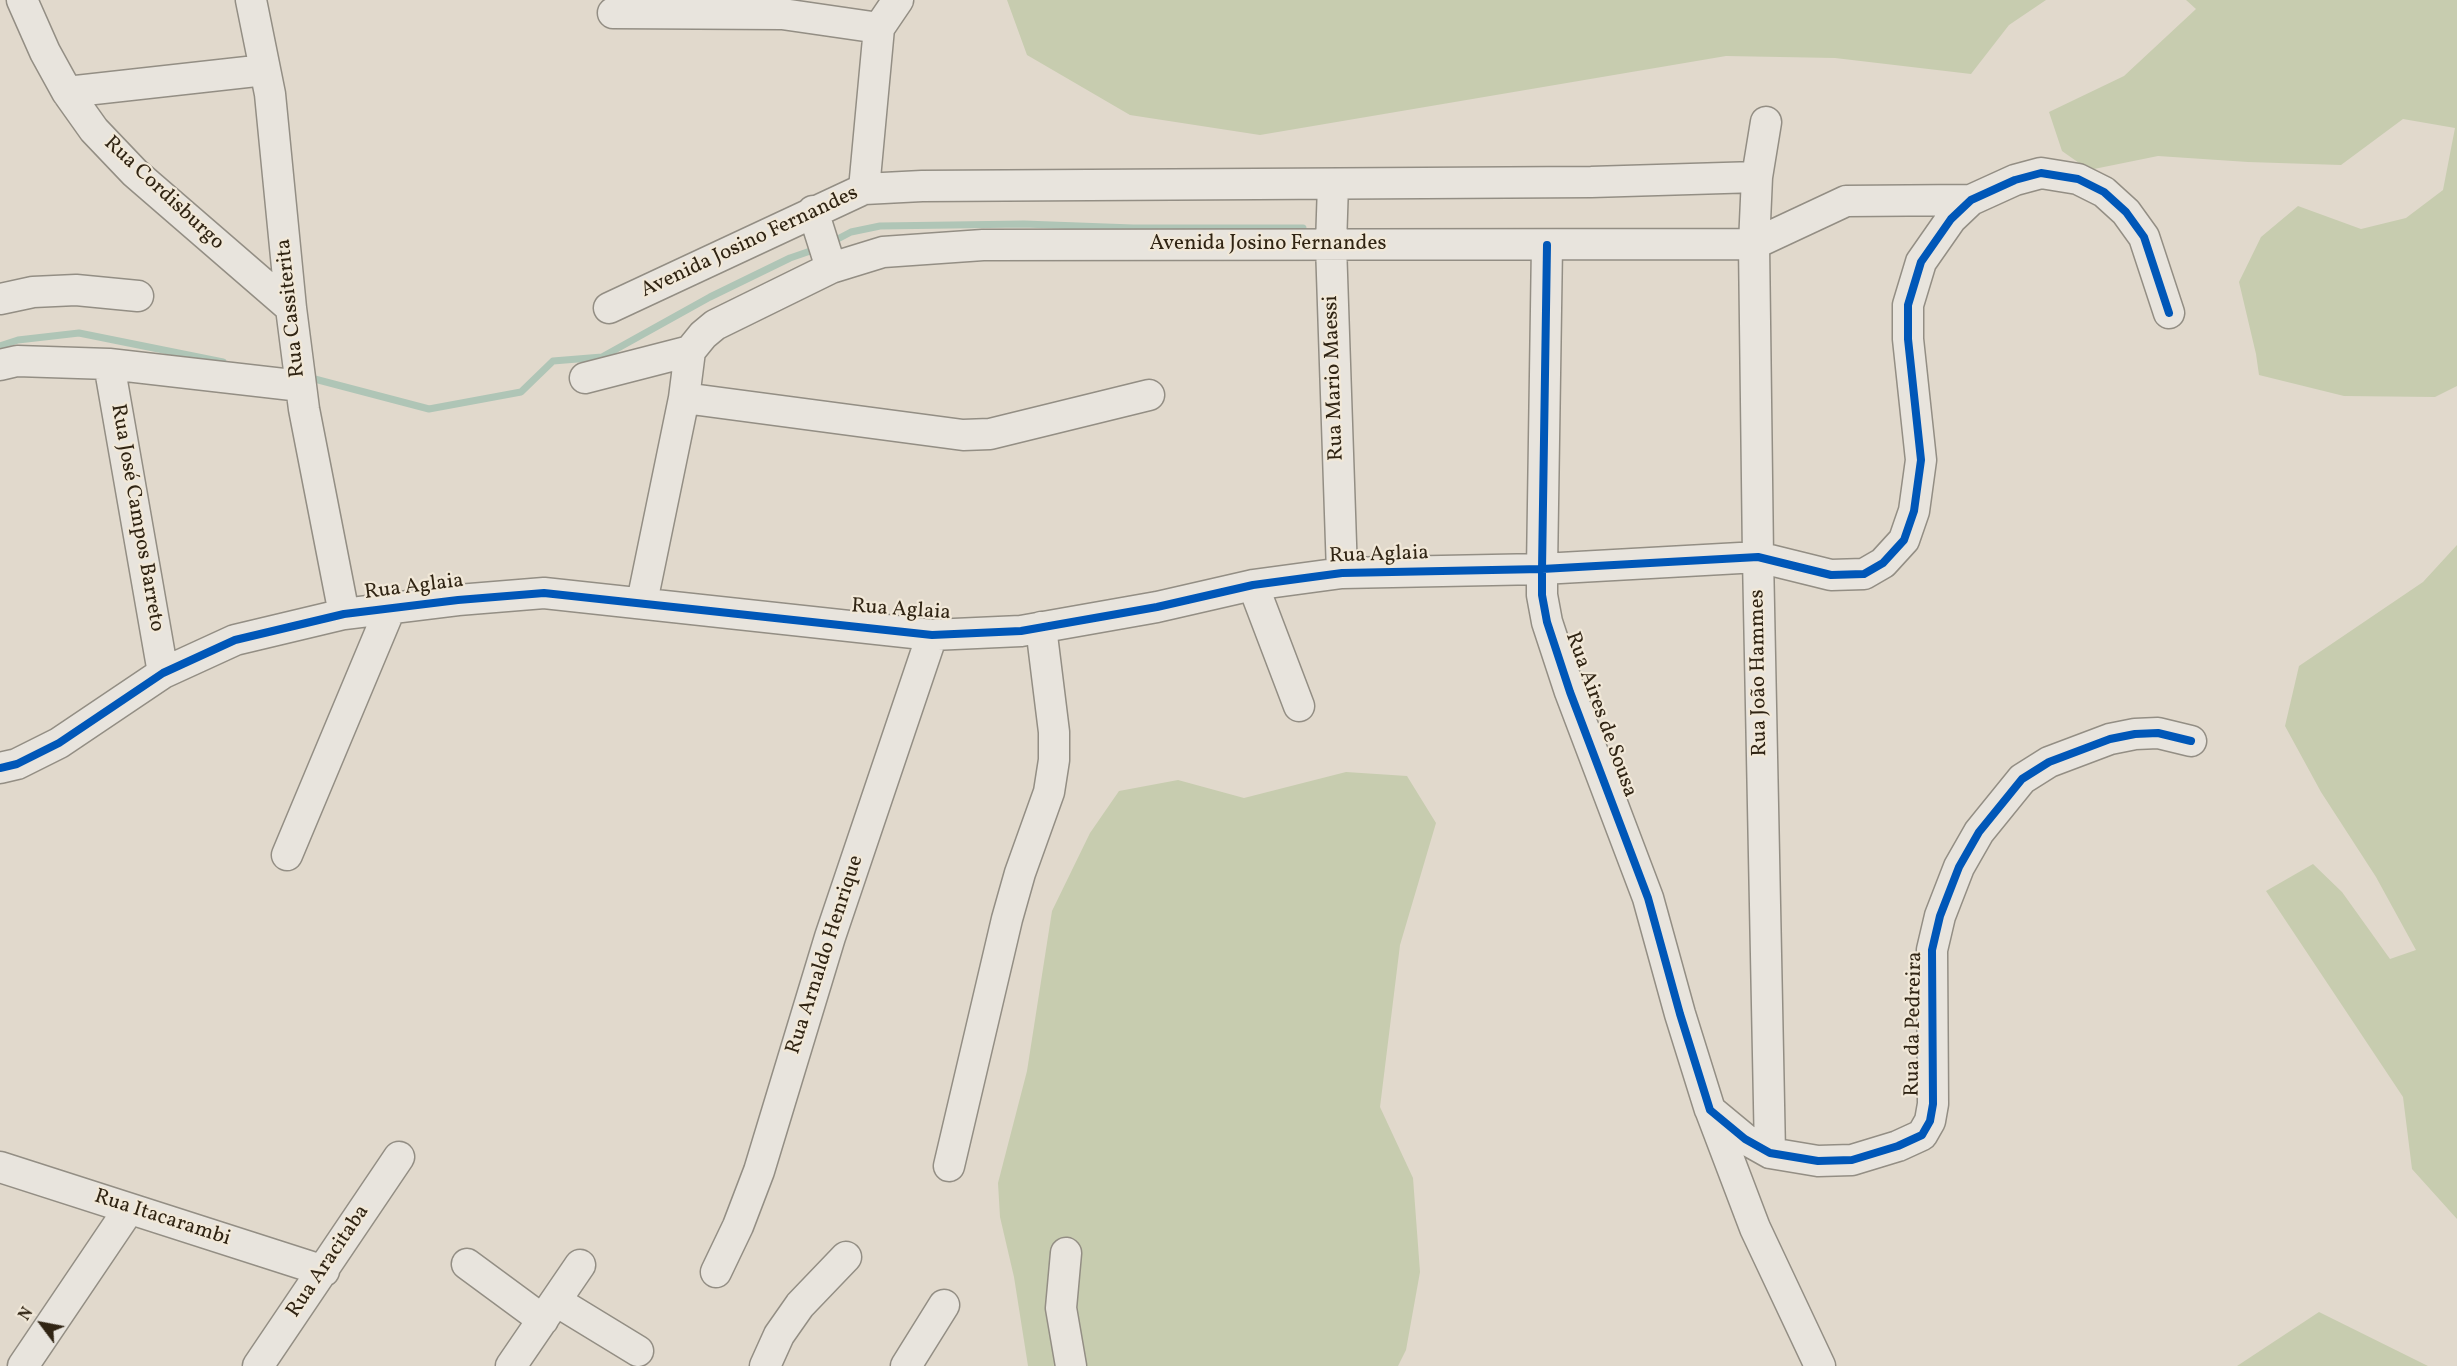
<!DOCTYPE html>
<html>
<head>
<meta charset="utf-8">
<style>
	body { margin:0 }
	#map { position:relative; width:2457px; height:1366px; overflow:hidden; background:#e1d9cc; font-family:Vollkorn,serif }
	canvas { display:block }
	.north { position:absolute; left:12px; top:1294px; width:60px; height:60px; -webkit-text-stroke:4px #f1e8d8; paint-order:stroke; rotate:302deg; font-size:16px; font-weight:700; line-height:24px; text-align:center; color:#302413 }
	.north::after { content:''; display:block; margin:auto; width:21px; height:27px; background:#302413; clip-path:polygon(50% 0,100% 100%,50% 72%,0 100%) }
</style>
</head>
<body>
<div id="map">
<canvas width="2457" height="1366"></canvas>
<div class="north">N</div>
</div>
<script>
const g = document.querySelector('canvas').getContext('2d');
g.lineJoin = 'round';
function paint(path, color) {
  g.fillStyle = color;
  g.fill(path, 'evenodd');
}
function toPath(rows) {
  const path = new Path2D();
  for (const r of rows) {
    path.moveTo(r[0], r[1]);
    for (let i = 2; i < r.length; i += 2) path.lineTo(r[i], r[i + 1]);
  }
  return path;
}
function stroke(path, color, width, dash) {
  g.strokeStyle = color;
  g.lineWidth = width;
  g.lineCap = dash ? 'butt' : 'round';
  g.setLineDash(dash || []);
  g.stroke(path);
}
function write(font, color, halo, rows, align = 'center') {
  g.font = font + ' Vollkorn,serif';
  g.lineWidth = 4.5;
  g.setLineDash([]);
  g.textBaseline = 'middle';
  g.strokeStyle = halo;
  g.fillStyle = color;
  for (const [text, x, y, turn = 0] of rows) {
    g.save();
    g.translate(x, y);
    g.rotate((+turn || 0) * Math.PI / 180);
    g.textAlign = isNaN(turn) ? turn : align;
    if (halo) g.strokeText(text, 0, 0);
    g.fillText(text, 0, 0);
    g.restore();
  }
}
paint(toPath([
	[1007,0,2046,0,2009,25,1971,74,1835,58,1726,56,1260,135,1130,115,1027,55],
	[2186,0,2457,0,2457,386,2435,397,2344,396,2259,375,2256,354,2239,282,2261,237,2298,206,2361,229,2406,218,2443,190,2455,128,2403,119,2341,165,2248,162,2158,156,2089,170,2062,151,2049,112,2124,76,2196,9],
	[2457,545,2457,1219,2412,1169,2403,1097,2266,891,2313,864,2342,892,2390,959,2416,950,2376,877,2321,792,2285,726,2299,666,2423,582],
	[1346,772,1407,776,1436,823,1400,945,1380,1107,1413,1178,1420,1272,1406,1350,1398,1366,1028,1366,1014,1277,1000,1217,998,1183,1027,1071,1052,911,1090,833,1119,791,1178,780,1244,798],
	[2319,1312,2428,1366,2237,1366]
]), '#c7ccaf');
stroke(toPath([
	[832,242,851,232,880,226,1024,224,1133,228,1303,228],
	[0,346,18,340,79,333,223,362],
	[307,377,429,409,521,392,553,361,602,357,710,297,790,258,819,248]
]), '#afc5b6', 7);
const minor = toPath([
	[22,0,45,52,67,92,94,130,135,173,291,308],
	[251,0,270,94,291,308,304,409,344,614],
	[613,13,782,14,879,28],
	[67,92,265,70],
	[1766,122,1757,177,1754,244,1758,557,1770,1153],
	[1333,184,1331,245,1342,573],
	[864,189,879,28,898,0],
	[813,211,831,268],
	[1547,245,1542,569,1542,595,1547,622,1570,692,1648,898,1680,1014,1710,1110,1745,1139,1770,1153,1818,1161,1852,1160,1898,1146,1922,1135,1930,1121,1933,1104,1932,950,1940,916,1959,867,1979,832,2022,779,2049,762,2110,739,2135,734,2158,733,2191,741],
	[0,299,33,292,76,290,138,296],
	[609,308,864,189,922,186,1591,182,1757,177],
	[109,364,163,673],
	[0,365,17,361,109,364,301,386],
	[585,378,690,351,703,335,715,325,831,268,883,252,983,245,1754,244,1846,201,1971,200],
	[684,398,963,435,990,434,1149,395],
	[1253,585,1299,706],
	[642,602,684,398,690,351],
	[0,768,17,764,59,743,163,673,235,640,344,614,458,600,544,593,932,635,1021,631,1157,607,1253,585,1342,573,1542,569,1758,557,1831,575,1864,574,1883,563,1904,540,1914,511,1921,460,1908,339,1908,305,1921,262,1951,219,1971,200,2015,180,2041,173,2078,179,2104,192,2126,212,2144,237,2169,313],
	[287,855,390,609],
	[1711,1112,1755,1228,1820,1366],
	[949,1166,1007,919,1020,873,1049,792,1054,760,1054,732,1041,627],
	[0,1167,324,1271],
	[1066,1253,1061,1308,1071,1366],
	[467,1264,543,1320],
	[716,1272,738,1226,759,1171,830,937,932,635],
	[556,1301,638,1351],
	[23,1366,129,1209],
	[258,1366,399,1157],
	[511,1366,580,1265],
	[765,1366,779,1335,800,1305,846,1257],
	[906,1366,944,1305]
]);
stroke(minor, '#938e84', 33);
stroke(minor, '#e8e4dd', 30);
stroke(toPath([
	[1547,245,1542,569,1542,595,1547,622,1570,692,1648,898,1680,1014,1710,1110,1745,1139,1770,1153,1818,1161,1852,1160,1898,1146,1922,1135,1930,1121,1933,1104,1932,950,1940,916,1959,867,1979,832,2022,779,2049,762,2110,739,2135,734,2158,733,2191,741],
	[0,768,17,764,59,743,163,673,235,640,344,614,458,600,544,593,932,635,1021,631,1157,607,1253,585,1342,573,1542,569,1758,557,1831,575,1864,574,1883,563,1904,540,1914,511,1921,460,1908,339,1908,305,1921,262,1951,219,1971,200,2015,180,2041,173,2078,179,2104,192,2126,212,2144,237,2169,313]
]), '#0057b8', 8);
write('21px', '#302413', '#f1e8d8', [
	["Rua Cordisburgo",163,194,43],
	["Avenida Josino Fernandes",750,243,-25],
	["Avenida Josino Fernandes",1268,245],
	["Rua Cassiterita",292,308,-96],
	["Rua Mario Maessi",1335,378,-92],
	["Rua José Campos Barreto",136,518,80],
	["Rua Aglaia",1379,556,-2],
	["Rua Aglaia",414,588,-7],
	["Rua Aglaia",901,611,4],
	["Rua João Hammes",1760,673,-91],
	["Rua Aires de Sousa",1600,715,70],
	["Rua Arnaldo Henrique",826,955,-72],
	["Rua da Pedreira",1915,1024,-89],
	["Rua Itacarambi",162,1219,18],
	["Rua Aracitaba",329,1262,-56]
]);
</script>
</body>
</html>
